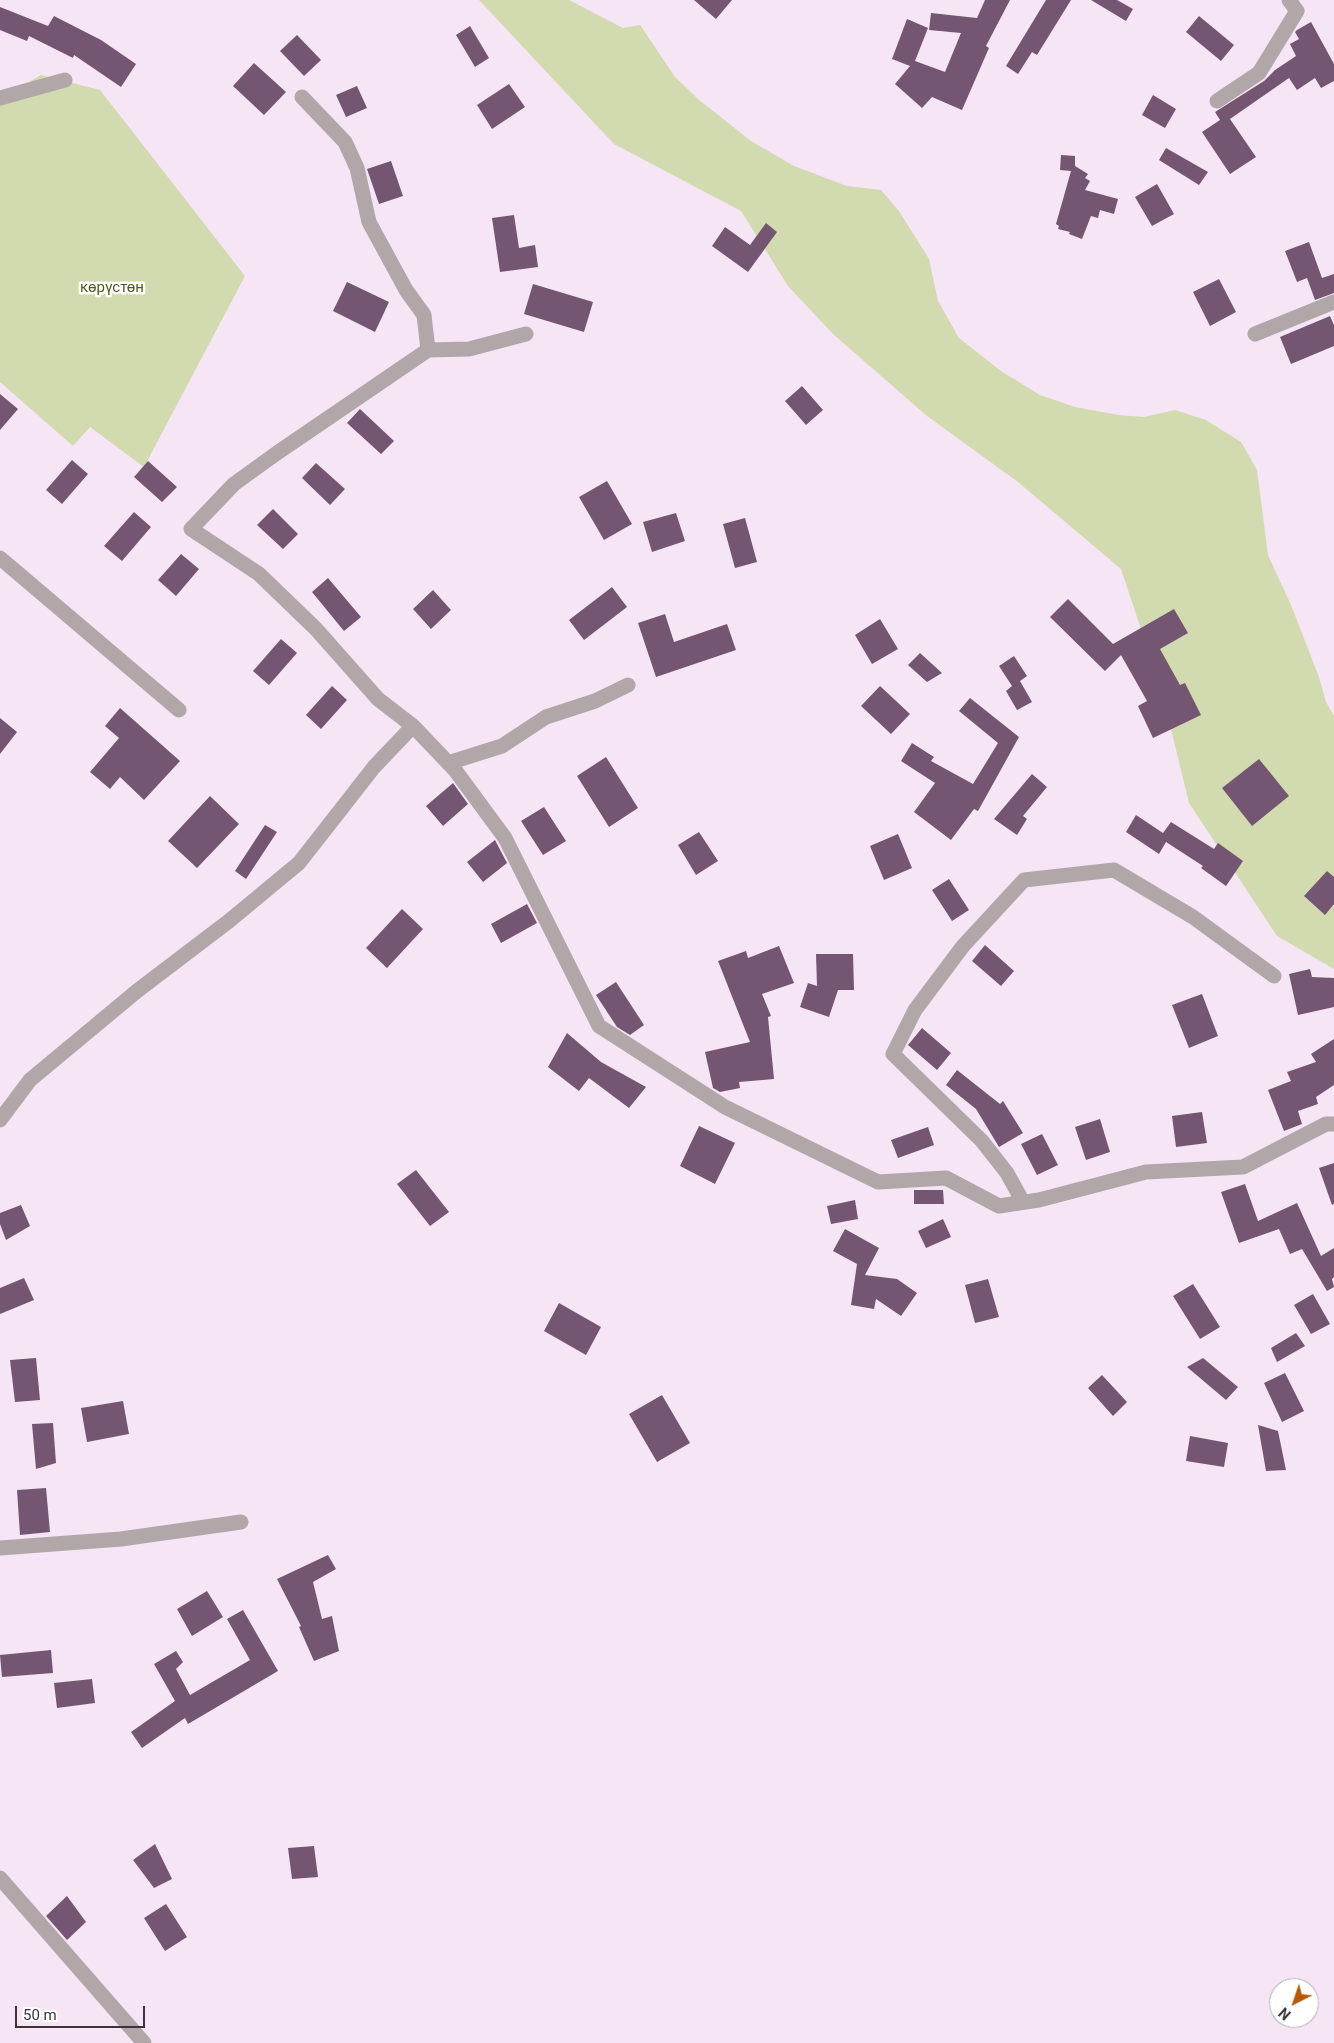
<!DOCTYPE html>
<html>
<head>
<meta charset="utf-8">
<style>
	body { margin:0 }
	#map { position:relative; width:1334px; height:2043px; overflow:hidden; background:#f6e5f5; font-family:Roboto,sans-serif }
	canvas { display:block }
	.north { position:absolute; left:1269px; top:1978px; width:50px; height:50px; box-sizing:border-box; background:#fff; border:1px solid #b1aeb0; border-radius:50%; rotate:221deg; font-size:14px; font-weight:700; line-height:20px; text-align:center; color:#3b343a }
	.north::after { content:''; display:block; margin:auto; width:18px; height:22px; background:#b75a08; clip-path:polygon(50% 0,100% 100%,50% 72%,0 100%) }
	.scale { position:absolute; left:15px; top:2006px; width:130px; height:22px; box-sizing:border-box; border:2px solid #3b343a; border-top:0; padding-left:6px; font-size:15px; line-height:18px; white-space:nowrap; color:#3b343a; -webkit-text-stroke:4px #fff; paint-order:stroke }
</style>
</head>
<body>
<div id="map">
<canvas width="1334" height="2043"></canvas>
<div class="north">N</div>
<div class="scale">50 m</div>
</div>
<script>
const g = document.querySelector('canvas').getContext('2d');
g.lineJoin = 'round';
function paint(path, color) {
  g.fillStyle = color;
  g.fill(path, 'evenodd');
}
function toPath(rows) {
  const path = new Path2D();
  for (const r of rows) {
    path.moveTo(r[0], r[1]);
    for (let i = 2; i < r.length; i += 2) path.lineTo(r[i], r[i + 1]);
  }
  return path;
}
function stroke(path, color, width, dash) {
  g.strokeStyle = color;
  g.lineWidth = width;
  g.lineCap = dash ? 'butt' : 'round';
  g.setLineDash(dash || []);
  g.stroke(path);
}
function write(font, color, halo, rows, align = 'center') {
  g.font = font + ' Roboto,sans-serif';
  g.lineWidth = 5;
  g.setLineDash([]);
  g.textBaseline = 'middle';
  g.strokeStyle = halo;
  g.fillStyle = color;
  for (const [text, x, y, turn = 0] of rows) {
    g.save();
    g.translate(x, y);
    g.rotate((+turn || 0) * Math.PI / 180);
    g.textAlign = isNaN(turn) ? turn : align;
    if (halo) g.strokeText(text, 0, 0);
    g.fillText(text, 0, 0);
    g.restore();
  }
}
paint(toPath([
	[479,0,569,0,623,28,640,25,675,77,698,99,751,141,794,166,847,186,881,190,899,211,929,259,938,301,959,338,1001,371,1040,395,1075,407,1118,415,1144,417,1175,410,1206,420,1241,442,1257,470,1268,555,1291,605,1319,677,1326,702,1334,716,1334,969,1277,936,1189,803,1162,692,1121,569,1018,482,927,416,833,334,788,286,741,211,614,144],
	[41,75,100,90,245,276,144,467,90,427,73,446,0,382,0,99]
]), '#d2daaf');
paint(toPath([
	[694,0,732,0,716,19],
	[985,0,1010,0,986,46,989,48,962,110,932,97,922,108,895,84,910,66,892,59,907,19,928,28,915,61,945,72,961,33,929,30,931,13,977,18],
	[1046,0,1071,0,1037,55,1032,52,1018,74,1006,66],
	[1091,0,1117,0,1133,9,1126,21],
	[0,7,48,26,54,16,101,40,136,64,121,87,74,55,73,58,29,36,27,41,0,30],
	[1199,16,1234,45,1221,61,1186,32],
	[1311,22,1334,64,1334,81,1321,88,1315,78,1297,90,1289,78,1230,119,1256,157,1230,174,1202,132,1220,120,1215,112,1264,81,1275,70,1296,56,1290,44,1299,39,1295,32,1297,30],
	[470,26,489,58,475,67,456,35],
	[297,35,321,60,304,76,280,51],
	[254,63,286,92,264,115,233,86],
	[509,84,525,107,492,129,477,105],
	[357,86,367,108,346,117,336,95],
	[1153,95,1176,109,1165,128,1142,115],
	[1166,148,1208,172,1199,185,1159,160],
	[1061,155,1075,156,1075,166,1088,174,1085,178,1090,181,1085,190,1118,199,1114,214,1100,210,1098,218,1091,216,1082,239,1069,234,1070,232,1058,229,1059,226,1056,224,1071,171,1060,170],
	[391,161,403,196,379,204,367,169],
	[1157,184,1174,214,1152,226,1135,197],
	[514,215,519,248,535,245,538,267,500,272,492,218],
	[766,223,777,232,748,272,712,246,725,227,750,245],
	[1309,242,1322,278,1334,274,1334,293,1315,300,1307,278,1297,282,1285,251],
	[1219,279,1236,312,1210,326,1193,292],
	[347,282,389,302,375,332,333,311],
	[533,284,593,302,584,332,524,314],
	[1330,316,1334,325,1334,346,1291,364,1280,337],
	[802,386,823,410,806,425,785,401],
	[0,394,18,409,0,430],
	[360,409,394,441,381,454,347,423],
	[72,460,88,474,62,504,46,490],
	[148,461,177,487,162,502,134,477],
	[316,463,345,489,330,505,302,478],
	[607,481,632,524,604,540,579,497],
	[273,509,298,534,283,549,257,525],
	[134,512,151,527,122,561,104,546],
	[676,513,685,541,652,552,643,522],
	[745,518,757,562,735,568,723,524],
	[181,554,199,569,176,596,158,580],
	[328,578,361,617,344,631,312,592],
	[612,587,627,607,584,640,569,620],
	[433,590,451,610,431,629,413,609],
	[1068,599,1113,644,1174,609,1188,633,1160,649,1180,685,1185,683,1201,715,1153,738,1138,706,1147,701,1121,655,1105,671,1050,617],
	[665,614,674,642,727,624,736,650,656,677,638,623],
	[880,619,898,649,872,664,855,635],
	[281,639,297,653,269,685,253,671],
	[920,653,942,673,927,682,908,665],
	[1014,656,1027,676,1020,681,1032,702,1017,710,1006,691,1012,686,999,666],
	[332,686,347,700,321,729,306,715],
	[880,686,910,714,891,734,861,706],
	[970,698,1019,737,978,811,974,809,951,840,914,812,935,783,901,761,912,743,934,757,931,761,973,784,998,743,959,711],
	[120,708,180,761,144,800,120,777,110,789,90,772,119,738,105,726],
	[0,718,17,732,0,754],
	[606,757,638,808,609,827,577,776],
	[1259,759,1289,796,1252,826,1222,788],
	[1032,774,1047,787,1023,816,1027,819,1017,835,994,819],
	[453,783,468,804,443,826,426,806],
	[210,796,239,824,197,868,168,841],
	[544,807,566,841,543,855,521,821],
	[1136,815,1163,833,1171,822,1214,849,1218,843,1243,861,1226,886,1201,868,1203,866,1166,842,1159,854,1126,832],
	[265,825,277,832,246,879,235,871],
	[699,832,718,861,696,875,678,845],
	[898,834,912,868,884,880,870,846],
	[495,840,507,863,483,882,467,862],
	[1327,871,1334,877,1334,904,1325,915,1304,896],
	[949,879,969,910,952,921,932,890],
	[527,904,537,923,501,943,491,924],
	[402,909,423,929,387,968,366,948],
	[985,945,1014,971,1001,986,972,961],
	[779,946,794,983,762,994,771,1016,768,1017,774,1079,739,1082,740,1088,720,1092,713,1088,705,1052,750,1042,718,961,746,951,748,958],
	[816,954,853,954,854,990,838,990,829,1017,800,1007,808,983,817,986],
	[1310,969,1312,977,1334,978,1334,1007,1298,1015,1289,974],
	[616,982,644,1025,630,1035,617,1027,596,995],
	[1202,994,1218,1036,1189,1048,1172,1005],
	[922,1028,951,1053,937,1070,908,1045],
	[567,1033,601,1062,646,1087,629,1108,589,1078,579,1091,548,1067],
	[1334,1039,1334,1085,1316,1097,1318,1104,1298,1111,1302,1124,1284,1131,1268,1090,1291,1081,1287,1072,1316,1062,1311,1054],
	[957,1070,1000,1104,1003,1101,1023,1133,999,1147,976,1109,946,1085],
	[1202,1112,1207,1143,1176,1147,1172,1116],
	[1100,1119,1110,1152,1086,1160,1075,1127],
	[699,1126,735,1143,715,1184,680,1166],
	[928,1127,934,1145,898,1158,891,1140],
	[1042,1134,1058,1165,1037,1175,1021,1144],
	[1334,1163,1334,1204,1332,1205,1319,1168],
	[416,1170,449,1212,430,1226,397,1184],
	[1245,1184,1258,1221,1297,1203,1321,1256,1334,1248,1334,1277,1332,1279,1334,1287,1327,1291,1302,1249,1290,1254,1279,1229,1239,1243,1221,1192],
	[914,1190,943,1190,944,1204,914,1204],
	[855,1200,858,1219,831,1224,827,1206],
	[21,1205,30,1226,6,1240,0,1224,0,1213],
	[943,1219,951,1237,926,1248,918,1231],
	[845,1229,879,1248,865,1275,897,1279,917,1293,901,1316,876,1299,874,1309,851,1305,857,1264,833,1251],
	[24,1278,34,1300,0,1314,0,1288],
	[988,1279,999,1317,975,1323,965,1285],
	[1193,1284,1220,1327,1200,1339,1173,1296],
	[1313,1294,1330,1324,1311,1334,1294,1305],
	[559,1303,601,1327,586,1355,544,1331],
	[1296,1333,1305,1346,1277,1362,1271,1348],
	[36,1358,40,1400,15,1402,10,1360],
	[1203,1358,1238,1387,1226,1400,1187,1367],
	[1285,1373,1304,1411,1282,1422,1264,1383],
	[1102,1375,1127,1402,1113,1416,1088,1388],
	[662,1395,690,1443,657,1462,629,1414],
	[123,1401,129,1434,87,1442,81,1408],
	[53,1423,56,1463,36,1469,32,1424],
	[1258,1425,1278,1431,1286,1470,1266,1471],
	[1190,1436,1228,1443,1224,1467,1186,1461],
	[46,1488,50,1532,20,1535,17,1490],
	[328,1555,336,1569,313,1582,322,1619,332,1616,339,1651,314,1661,299,1627,301,1626,277,1579],
	[207,1591,223,1617,192,1636,177,1609],
	[243,1610,278,1671,188,1724,185,1718,142,1748,131,1732,175,1701,154,1664,176,1651,183,1662,176,1669,190,1695,250,1660,227,1619],
	[51,1650,53,1673,2,1677,0,1655],
	[92,1679,95,1703,57,1708,54,1683],
	[155,1844,172,1879,154,1888,133,1860],
	[314,1846,318,1877,292,1879,288,1848],
	[67,1896,86,1922,67,1940,46,1916],
	[166,1904,187,1937,165,1951,144,1918]
]), '#745673');
stroke(toPath([
	[302,97,345,142,357,168,369,222,406,290,424,315,428,350],
	[0,98,65,80],
	[1217,101,1259,73,1297,11,1289,0],
	[1255,334,1334,302],
	[0,558,179,710],
	[413,726,378,699,316,629,259,574,191,529,234,484,277,453,428,350,469,349,526,334],
	[448,763,502,746,546,717,595,701,628,685],
	[0,1120,30,1080,137,991,229,921,299,863,374,767,413,726,455,770,505,838,599,1026,725,1107,878,1182,946,1178,999,1206,1039,1200,1146,1172,1243,1167,1326,1124,1334,1124],
	[1023,1202,1007,1173,982,1141,893,1054,915,1010,963,946,1024,880,1114,870,1193,917,1274,976],
	[0,1548,121,1539,241,1522],
	[0,1878,144,2043]
]), '#b1a7a8', 15);
write('15px', '#525b19', '#fff', [
	["көрүстөн",112,288]
]);
</script>
</body>
</html>
